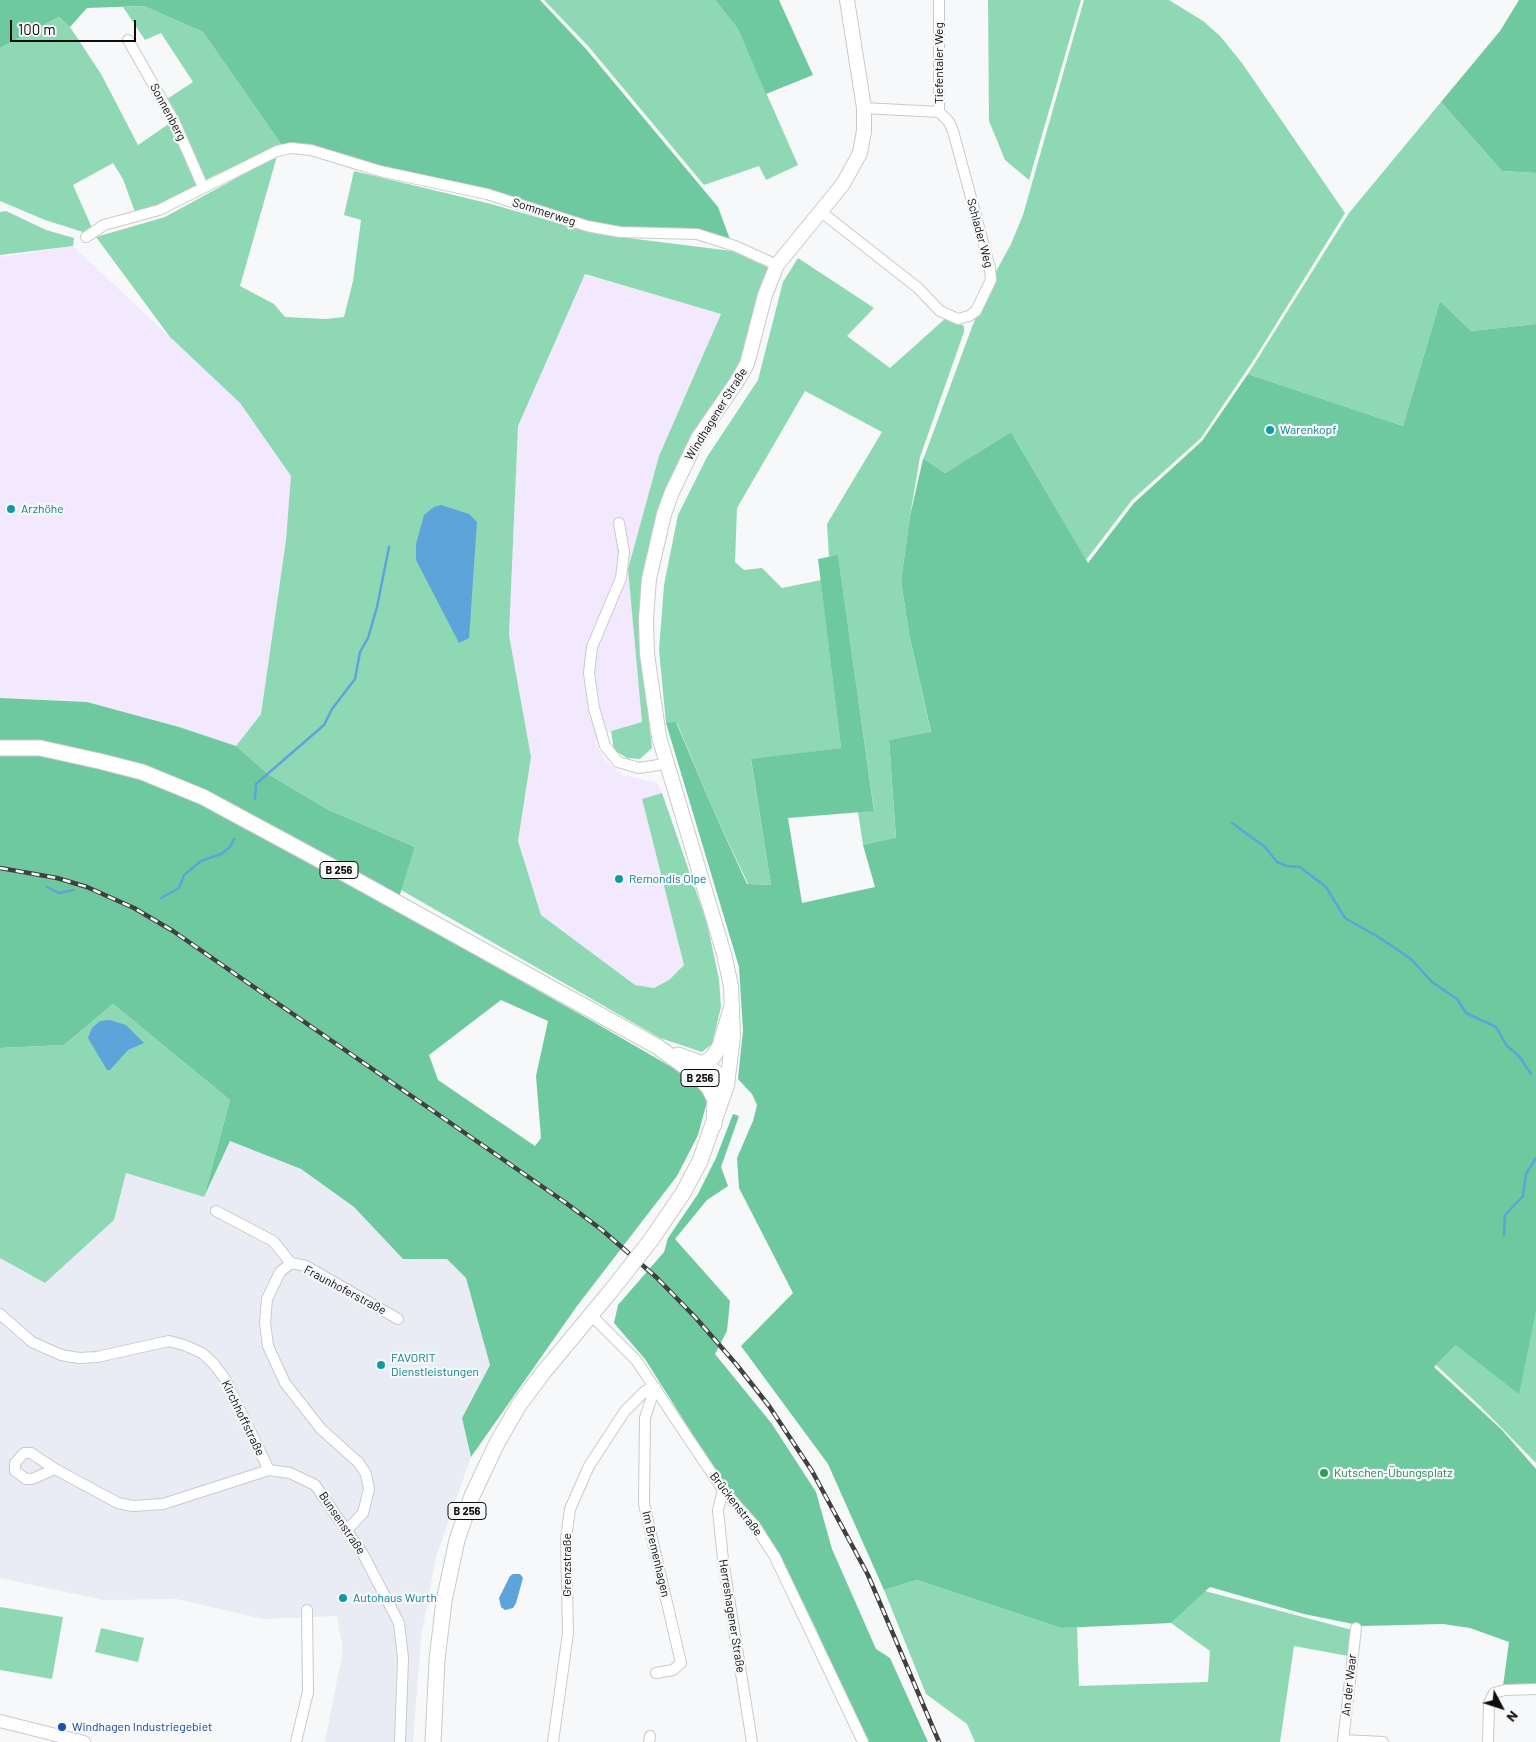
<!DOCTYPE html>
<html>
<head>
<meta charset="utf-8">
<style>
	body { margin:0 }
	#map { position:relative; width:1536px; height:1742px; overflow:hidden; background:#f7f8f9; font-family:Barlow,sans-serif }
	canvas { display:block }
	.north { position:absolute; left:1476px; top:1682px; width:50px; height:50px; -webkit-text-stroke:4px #f7f8f9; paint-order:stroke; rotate:130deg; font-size:14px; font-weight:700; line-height:20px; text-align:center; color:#0d0d0e }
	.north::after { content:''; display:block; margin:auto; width:18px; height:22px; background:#0d0d0e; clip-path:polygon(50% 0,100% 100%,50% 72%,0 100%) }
	.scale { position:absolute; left:10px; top:20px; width:126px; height:22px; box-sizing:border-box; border:2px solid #0d0d0e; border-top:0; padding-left:6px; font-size:15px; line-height:18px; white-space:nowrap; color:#0d0d0e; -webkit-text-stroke:4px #f7f8f9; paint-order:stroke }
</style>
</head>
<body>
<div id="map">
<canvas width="1536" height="1742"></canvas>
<div class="north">N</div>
<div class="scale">100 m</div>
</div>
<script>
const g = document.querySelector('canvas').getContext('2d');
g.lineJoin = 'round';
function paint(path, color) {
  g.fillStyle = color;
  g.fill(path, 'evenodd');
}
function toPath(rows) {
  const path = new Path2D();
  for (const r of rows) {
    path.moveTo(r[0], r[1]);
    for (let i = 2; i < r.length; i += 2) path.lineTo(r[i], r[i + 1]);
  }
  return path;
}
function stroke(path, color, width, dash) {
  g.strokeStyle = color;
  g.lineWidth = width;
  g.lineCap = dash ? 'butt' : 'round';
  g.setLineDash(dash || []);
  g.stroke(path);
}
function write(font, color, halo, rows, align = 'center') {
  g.font = font + ' Barlow,sans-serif';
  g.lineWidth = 4.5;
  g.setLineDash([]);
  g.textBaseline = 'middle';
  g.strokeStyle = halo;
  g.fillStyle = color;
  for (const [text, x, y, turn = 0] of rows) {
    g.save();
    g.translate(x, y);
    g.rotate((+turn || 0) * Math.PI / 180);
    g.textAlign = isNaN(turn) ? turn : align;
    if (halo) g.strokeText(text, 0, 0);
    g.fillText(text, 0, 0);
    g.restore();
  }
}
paint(toPath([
	[230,1141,300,1169,354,1207,403,1259,447,1258,466,1278,490,1365,462,1418,471,1457,436,1557,421,1637,413,1742,325,1742,343,1650,337,1616,263,1619,177,1599,104,1600,0,1578,0,1258,45,1283,114,1220,126,1173,204,1197]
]), '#e9ecf4');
paint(toPath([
	[73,246,240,403,291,476,286,540,261,714,236,746,179,727,87,702,0,698,0,257],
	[584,274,721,314,659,456,628,569,642,722,611,731,595,742,604,759,623,775,657,783,662,793,642,799,684,965,669,980,654,988,635,985,541,915,518,841,531,757,509,635,518,426]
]), '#f2e9ff');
paint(toPath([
	[544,0,715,0,738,29,798,165,766,180,759,166,704,185,589,47],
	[988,0,1081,0,1029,180,1005,160,989,121],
	[1084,0,1169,0,1203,21,1220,36,1242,63,1345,213,1255,358,1201,438,1132,500,1086,560,1011,432,945,473,923,460,972,327,993,277,1011,244,1023,215],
	[144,6,203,32,281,144,205,180,167,99,193,82,161,33,145,40,123,7],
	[59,17,70,27,101,74,138,145,170,123,198,185,156,207,135,212,123,179,113,163,73,185,92,228,83,232,45,220,0,201,0,48],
	[1441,102,1502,171,1536,173,1536,324,1471,331,1440,301,1403,426,1248,374,1349,213],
	[277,156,240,286,274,304,285,317,326,319,344,317,353,281,361,220,344,215,354,171,491,204,596,234,732,251,769,268,739,365,658,514,642,663,652,748,640,759,627,758,614,750,611,731,642,722,628,569,659,456,721,314,585,274,518,426,509,635,531,757,518,841,541,915,635,985,654,988,669,980,684,965,642,799,662,793,707,923,719,979,721,1007,712,1044,702,1052,660,1038,401,890,415,847,329,810,268,774,236,746,261,714,286,540,291,476,240,403,170,337,96,237,165,217],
	[6,211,46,230,74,238,73,246,0,255,0,212],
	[798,258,874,308,847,336,890,368,947,317,964,326,964,332,920,457,910,516,901,581,909,633,931,733,889,740,896,839,863,845,858,812,874,810,838,556,829,557,827,524,882,432,805,391,737,508,735,562,744,570,762,568,782,588,821,580,841,748,751,760,771,885,748,884,715,814,677,723,666,723,659,650,664,585,678,515,707,457,758,380,783,282],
	[113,1004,230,1100,204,1197,126,1173,114,1220,45,1283,0,1258,0,1048,64,1045],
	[1536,1311,1536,1463,1480,1406,1436,1365,1456,1345,1532,1323],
	[917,1580,1061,1628,1077,1627,1079,1686,1208,1682,1210,1651,1171,1623,1205,1591,1352,1630,1348,1656,1294,1646,1280,1742,975,1742,967,1724,926,1694,884,1590],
	[0,1607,63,1617,52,1679,0,1670],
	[101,1628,144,1638,138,1662,95,1652]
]), '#8fd8b4');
paint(toPath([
	[0,0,540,0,586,49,718,207,731,242,605,227,381,170,322,148,281,144,203,32,144,6,87,8,70,27,59,17,0,48],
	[715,0,779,0,813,75,766,94,738,29],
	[1519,0,1536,0,1536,173,1502,171,1441,102,1500,31],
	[1440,301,1471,331,1536,324,1536,1311,1519,1394,1456,1345,1434,1367,1502,1430,1536,1469,1536,1684,1503,1686,1509,1642,1470,1628,1443,1624,1363,1626,1304,1614,1210,1587,1171,1623,1061,1628,917,1580,884,1590,828,1464,741,1346,793,1293,739,1188,737,1158,753,1121,757,1105,752,1094,738,1079,743,1030,739,967,666,723,676,722,715,814,747,884,771,885,751,759,841,748,818,559,838,555,874,811,788,818,802,903,875,887,863,845,896,838,889,740,931,732,909,633,901,581,910,516,923,459,945,473,1011,432,1088,563,1134,503,1202,441,1248,374,1403,426],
	[0,698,87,702,179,727,236,746,268,774,329,810,415,847,395,910,592,1021,682,1073,704,1090,708,1098,698,1135,677,1176,577,1306,471,1457,462,1418,490,1365,466,1278,447,1259,403,1259,354,1207,301,1169,230,1141,204,1197,230,1100,113,1004,64,1045,0,1048],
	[501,1000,548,1021,536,1076,541,1138,535,1146,438,1080,429,1055],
	[733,1114,739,1116,721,1167,728,1186,707,1200,675,1239,730,1301,727,1331,715,1354,772,1424,816,1492,832,1549,876,1649,890,1658,928,1742,860,1742,840,1687,816,1629,782,1560,762,1526,727,1489,645,1359,614,1323,618,1305,664,1252,668,1238,698,1194,716,1158]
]), '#6ec99f');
paint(toPath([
	[441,505,469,514,477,522,469,638,459,643,416,560,416,544,424,515,434,507],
	[110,1020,126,1025,144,1043,128,1050,110,1070,107,1070,88,1038,92,1028,100,1021],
	[513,1574,520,1574,523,1578,516,1603,513,1608,505,1610,501,1607,499,1598,510,1576]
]), '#5da4da');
stroke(toPath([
	[255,799,256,784,324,725,332,709,355,679,360,652,368,638,377,607,389,547],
	[1232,823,1265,847,1277,862,1287,866,1300,867,1326,887,1345,918,1380,938,1411,959,1432,982,1457,999,1466,1013,1496,1027,1507,1046,1519,1056,1531,1074],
	[47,887,59,893,73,890],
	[161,898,179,888,184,875,201,861,221,854,230,847,234,839],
	[1504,1235,1505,1215,1523,1196,1526,1174,1536,1158]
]), '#5da4da', 2.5);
const minor = toPath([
	[128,40,175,123,203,187],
	[864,108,939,112,939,0],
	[820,211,918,288,940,311,958,319,969,316,976,311,991,280,990,268,953,131,949,122,939,112],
	[86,237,104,225,159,210,277,151,291,148,311,150,380,171,487,194,587,226,620,232,697,234,735,246,777,265],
	[619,523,624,552,621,578,592,647,589,673,594,708,605,746,618,762,639,768,665,764],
	[216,1211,273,1241,291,1263],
	[0,1314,32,1342,61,1355,79,1358,97,1357,169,1341,184,1345,202,1353,213,1363,225,1379,269,1470],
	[591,1315,636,1360,723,1490,755,1526,775,1557,863,1742],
	[655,1387,645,1418,644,1504,681,1663,673,1670,656,1673],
	[55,1469,32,1479,26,1479,15,1471,15,1463,24,1453,31,1453,55,1469,118,1503,133,1506,163,1504,269,1470,290,1473,315,1485,363,1554,399,1623,403,1658,400,1742],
	[723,1490,718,1510,723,1560,752,1742],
	[348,1529,363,1513,369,1489,366,1474,359,1463,321,1429,285,1383,268,1346,265,1323,267,1299,280,1272,291,1263,306,1266,398,1319],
	[1343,1740,1383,1742],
	[296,1742,308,1692,307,1610],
	[553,1742,568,1633,566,1538,570,1509,589,1466,625,1411,645,1391,655,1387],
	[649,1742,650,1736],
	[1343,1742,1356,1628],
	[1488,1742,1489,1703,1494,1693,1505,1690,1536,1689]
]);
const tertiary = toPath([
	[0,1721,84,1742]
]);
const secondary = toPath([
	[727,1084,733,1037,731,986,724,954,659,737,647,654,646,619,649,579,664,514,672,492,698,438,736,383,747,364,765,295,777,265,843,184,860,153,864,131,864,108,847,0]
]);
const primary = toPath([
	[0,748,40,748,99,761,142,772,203,797,329,865,658,1047,698,1076,709,1088,715,1100,714,1125],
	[678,1055,703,1064,722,1077,727,1084],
	[703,1064,713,1057,720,1046,732,1006],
	[651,1240,683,1193,700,1161,727,1084],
	[433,1742,437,1660,444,1601,457,1540,472,1496,497,1443,519,1405,542,1374,610,1292]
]);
stroke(minor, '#cacacb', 12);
stroke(tertiary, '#cacacb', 14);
stroke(secondary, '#cacacb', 16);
stroke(primary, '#cacacb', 17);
stroke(minor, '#fff', 10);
stroke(tertiary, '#fff', 12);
stroke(secondary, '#fff', 14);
stroke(primary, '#fff', 15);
const rail = toPath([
	[0,868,57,878,87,887,134,908,173,931,566,1203,602,1230,656,1277,695,1317,736,1364,769,1406,812,1471,868,1575,939,1742]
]);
stroke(rail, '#404041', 4.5);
stroke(rail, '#f7f8f9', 2.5, [8]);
const primaryBridge = toPath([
	[610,1292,651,1240]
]);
stroke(primaryBridge, '#cacacb', 17, []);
stroke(primaryBridge, '#fff', 15);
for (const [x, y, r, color] of [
	[1270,430,5,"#0f9aa8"],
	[11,509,5,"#0f9aa8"],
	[619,879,5,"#0f9aa8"],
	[381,1365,5,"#0f9aa8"],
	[1324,1473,5,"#2e9e5b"],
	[343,1598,5,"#0f9aa8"],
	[62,1727,5,"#1a4fb4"]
]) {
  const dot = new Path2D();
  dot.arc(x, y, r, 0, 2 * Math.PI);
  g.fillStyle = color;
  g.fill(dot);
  stroke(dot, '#f7f8f9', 2);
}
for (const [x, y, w] of [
	[339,870,38],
	[700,1078,38],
	[467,1511,38]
]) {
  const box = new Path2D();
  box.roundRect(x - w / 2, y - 8.5, w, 17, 4);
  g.fillStyle = '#f7f8f9';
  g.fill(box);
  stroke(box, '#0d0d0e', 1);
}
write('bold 11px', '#0d0d0e', null, [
	["B 256",339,870],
	["B 256",700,1078],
	["B 256",467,1511]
]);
write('12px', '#0d0d0e', '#f7f8f9', [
	["Tiefentaler Weg",939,63,-90],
	["Sonnenberg",168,112,62],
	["Sommerweg",544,212,18],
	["Schlader Weg",980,233,75],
	["Windhagener Straße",716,414,-58],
	["Fraunhoferstraße",345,1290,28],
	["Kirchhoffstraße",243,1418,64],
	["Brückenstraße",736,1504,52],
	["Bunsenstraße",342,1523,56],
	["Im Bremenhagen",656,1554,77],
	["Grenzstraße",567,1565,-90],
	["Herreshagener Straße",732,1616,81],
	["An der Waar",1349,1685,-84]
]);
write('12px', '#0d838f', '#f7f8f9', [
	["Warenkopf",1280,430],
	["Arzhöhe",21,509],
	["Remondis Olpe",629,879],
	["FAVORIT",391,1358],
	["Dienstleistungen",391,1372],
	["Autohaus Wurth",353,1598]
], 'left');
write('12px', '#27864d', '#f7f8f9', [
	["Kutschen-Übungsplatz",1334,1473]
], 'left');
write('12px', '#164399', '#f7f8f9', [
	["Windhagen Industriegebiet",72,1727]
], 'left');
</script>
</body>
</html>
